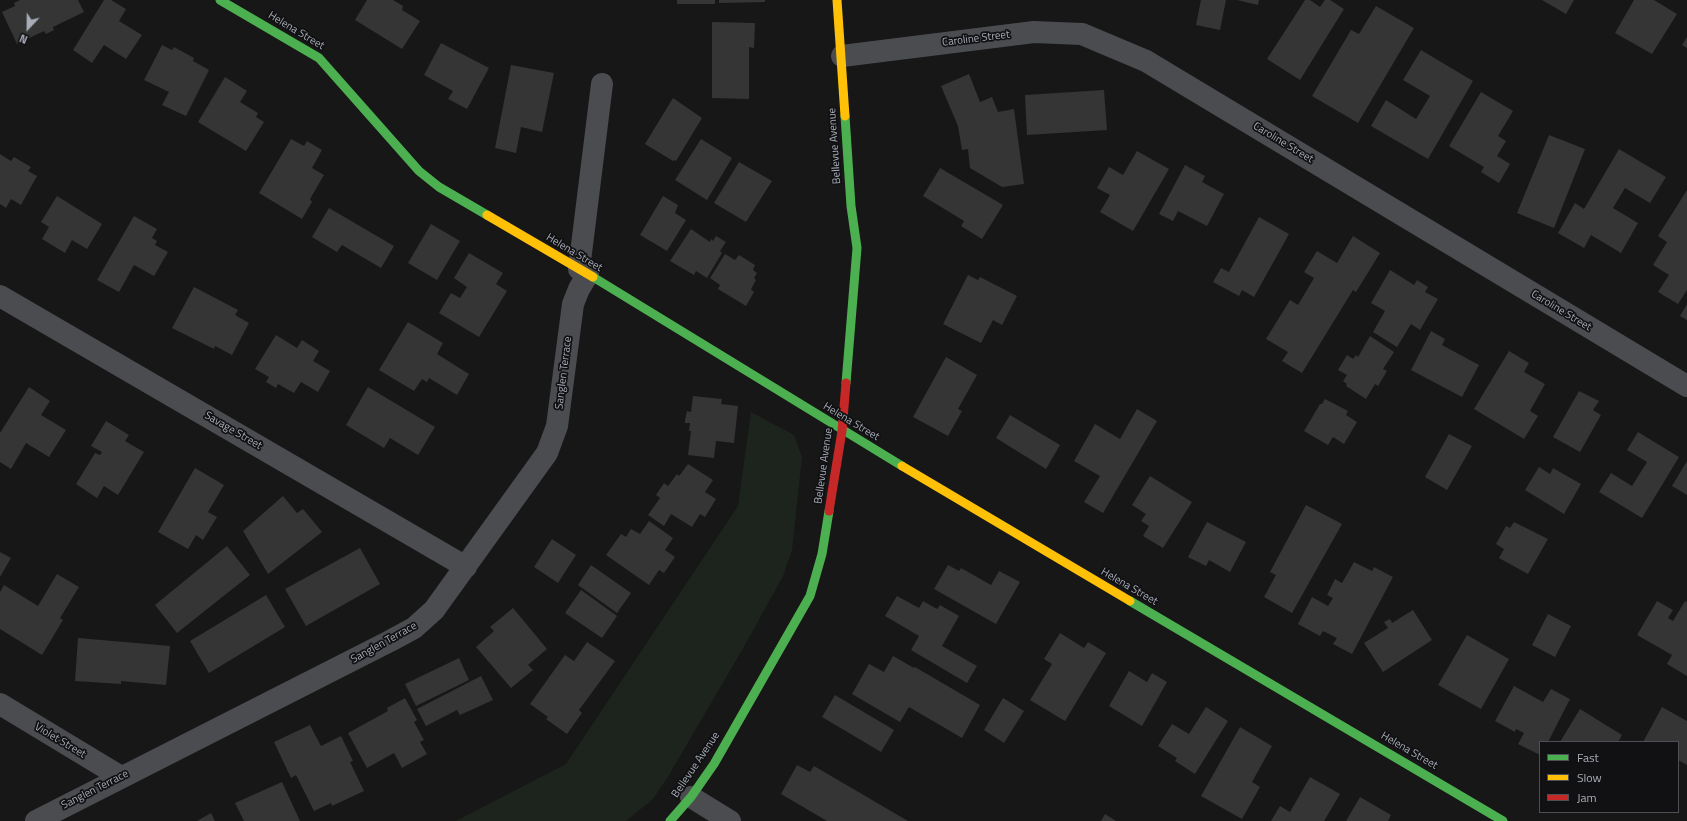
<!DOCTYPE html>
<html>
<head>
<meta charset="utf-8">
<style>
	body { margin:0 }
	#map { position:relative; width:1687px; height:821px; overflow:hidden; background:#171717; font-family:"Titillium Web",sans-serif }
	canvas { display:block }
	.legend { position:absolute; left:1539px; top:741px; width:140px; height:72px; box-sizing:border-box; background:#111113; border:1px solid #4d4f55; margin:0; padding:5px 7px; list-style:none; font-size:12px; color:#a8adb8 }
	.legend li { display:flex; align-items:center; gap:8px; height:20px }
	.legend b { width:20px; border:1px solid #4d4f55 }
	.north { position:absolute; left:8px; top:8px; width:40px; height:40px; -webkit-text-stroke:3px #111113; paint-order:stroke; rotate:202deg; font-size:11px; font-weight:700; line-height:16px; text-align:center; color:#a8adb8 }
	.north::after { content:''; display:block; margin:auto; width:14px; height:18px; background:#a8adb8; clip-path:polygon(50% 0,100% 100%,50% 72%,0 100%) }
</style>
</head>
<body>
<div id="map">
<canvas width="1687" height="821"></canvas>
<ul class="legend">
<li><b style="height:5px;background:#4caf50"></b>Fast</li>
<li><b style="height:5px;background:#ffc107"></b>Slow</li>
<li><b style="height:5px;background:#c62828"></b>Jam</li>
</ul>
<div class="north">N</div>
</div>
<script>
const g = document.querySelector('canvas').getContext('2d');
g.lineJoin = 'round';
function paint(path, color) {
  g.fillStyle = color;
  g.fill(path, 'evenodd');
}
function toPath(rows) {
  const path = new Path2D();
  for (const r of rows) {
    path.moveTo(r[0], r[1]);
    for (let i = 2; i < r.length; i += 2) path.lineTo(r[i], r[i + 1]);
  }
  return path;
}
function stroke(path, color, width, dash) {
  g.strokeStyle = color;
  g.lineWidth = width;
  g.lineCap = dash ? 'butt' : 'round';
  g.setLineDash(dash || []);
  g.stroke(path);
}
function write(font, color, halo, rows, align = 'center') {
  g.font = font + ' "Titillium Web",sans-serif';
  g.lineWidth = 3.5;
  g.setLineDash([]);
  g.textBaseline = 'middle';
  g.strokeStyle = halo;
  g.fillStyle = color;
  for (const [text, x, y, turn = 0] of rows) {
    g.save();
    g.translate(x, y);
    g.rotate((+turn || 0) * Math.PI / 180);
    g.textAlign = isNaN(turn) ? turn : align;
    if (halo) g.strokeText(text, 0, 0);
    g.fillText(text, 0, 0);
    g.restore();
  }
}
paint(toPath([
	[751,412,794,435,802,457,792,550,783,576,745,645,669,775,653,799,626,821,456,821,566,764,738,506]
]), '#1d241e');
paint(toPath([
	[20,0,78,0,84,12,53,27,54,30,46,34,44,31,17,44,2,12,15,6,14,3],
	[104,0,111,0,126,9,119,21,142,35,126,59,104,45,92,63,73,50],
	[367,0,393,0,403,6,402,10,420,21,402,49,355,20],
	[677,0,715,0,715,4,677,4],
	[719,0,765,0,765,2,719,3],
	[1201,0,1226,0,1220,30,1196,25],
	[1237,0,1259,0,1258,5],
	[1305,0,1310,0,1320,7,1325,0,1330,0,1344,9,1300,80,1267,59],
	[1542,0,1574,0,1566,14],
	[1634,0,1654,0,1677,14,1652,54,1615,33],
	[1376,6,1414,28,1358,123,1312,96,1351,30,1359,34],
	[712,22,755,23,754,48,749,47,749,99,712,98],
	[1687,37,1687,48,1682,45],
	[441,43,489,68,467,109,448,99,453,91,424,75],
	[162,45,172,50,174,47,194,58,193,61,209,70,186,116,162,105,169,92,144,80],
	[1421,50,1473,81,1428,159,1371,126,1386,100,1416,119,1430,96,1403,80],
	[511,65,554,73,542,132,521,127,516,153,495,148],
	[969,74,980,102,992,97,998,112,1014,109,1024,184,1002,187,970,168,968,149,962,150,958,126,941,86],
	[225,77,247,91,240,102,258,113,256,117,264,122,246,151,198,122],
	[1104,90,1107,130,1027,135,1025,95],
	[1481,92,1513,111,1498,136,1506,141,1497,156,1510,164,1499,183,1481,172,1484,167,1449,146],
	[673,98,702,118,676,161,674,160,673,161,645,144],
	[1549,135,1585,149,1554,228,1517,213],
	[291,139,304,146,307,141,322,150,312,168,324,175,310,199,312,202,302,219,259,193],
	[701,139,732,158,707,200,675,180],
	[1619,149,1666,177,1650,203,1625,188,1613,208,1638,223,1621,253,1591,235,1584,248,1558,233,1575,203,1584,209],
	[1137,151,1169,169,1133,231,1100,212,1110,195,1097,188,1109,167,1123,175],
	[0,154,11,161,14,157,31,167,28,171,37,176,21,205,11,199,6,208,0,204],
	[739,162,772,181,746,222,714,203],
	[1185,165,1205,176,1202,182,1224,194,1207,226,1178,211,1173,221,1159,214],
	[940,168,1003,205,982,239,961,226,964,221,923,196],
	[1687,190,1687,290,1678,304,1658,292,1669,275,1653,265,1667,242,1658,236],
	[57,196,102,224,87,249,72,240,65,253,42,239,49,227,41,222],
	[663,196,678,205,675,213,686,220,667,251,640,235],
	[329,208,394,246,381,268,342,245,337,252,312,237],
	[134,216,157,229,152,238,157,241,155,245,168,252,154,276,134,265,119,292,97,280],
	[1259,217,1289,234,1254,297,1242,290,1239,296,1213,282,1221,268,1229,272],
	[431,224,460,241,437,280,408,263],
	[691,229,710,242,711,239,713,241,716,236,726,242,720,251,722,253,707,278,696,271,694,275,670,261],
	[1353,236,1380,253,1356,292,1353,290,1302,373,1282,361,1288,352,1266,339,1290,300,1298,305,1314,278,1304,272,1317,251,1337,263],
	[469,253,503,273,496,284,507,291,479,337,439,313,451,293,460,298,467,287,454,278],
	[725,254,735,260,739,255,755,265,753,270,757,273,754,278,756,280,751,289,754,292,746,306,718,289,720,285,710,278],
	[1390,270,1414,285,1417,280,1428,287,1425,292,1438,299,1420,330,1411,324,1397,347,1373,332,1385,311,1371,303],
	[968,275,978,280,980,277,1017,296,1002,325,993,320,981,343,943,324],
	[194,287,238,310,235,315,249,323,232,355,215,346,214,349,172,328],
	[1687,304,1687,320,1680,316],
	[408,322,443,343,437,354,469,374,457,395,429,378,427,382,422,379,414,391,379,370],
	[1431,331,1445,339,1442,345,1479,365,1462,397,1411,370],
	[276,335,297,348,302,340,319,351,313,361,330,371,318,392,301,382,294,393,278,384,276,388,266,382,269,377,255,369],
	[1370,336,1394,352,1383,369,1387,371,1378,386,1375,384,1366,399,1346,386,1347,384,1343,381,1347,375,1338,370,1347,355,1353,359,1356,355,1358,357],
	[1509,351,1529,363,1524,372,1545,384,1530,411,1538,416,1524,439,1474,409],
	[946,357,977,375,958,409,962,411,948,436,913,417],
	[29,387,50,401,41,415,66,430,49,457,26,443,11,469,0,462,0,433],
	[368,387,435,427,418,455,390,438,384,448,346,425],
	[1579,391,1599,401,1593,410,1601,415,1580,452,1553,437],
	[693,396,722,399,721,404,738,406,734,443,716,441,714,458,688,455,691,431,689,431,690,423,685,423,685,420,687,411,691,412],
	[1325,399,1348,411,1346,415,1357,422,1344,444,1333,437,1328,445,1304,431,1320,404,1322,404],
	[1137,409,1157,421,1103,513,1084,502,1100,476,1074,461,1095,424,1120,439],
	[1010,415,1060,445,1046,469,996,438],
	[106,421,129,435,125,441,144,452,118,495,104,486,97,498,76,484,95,453,100,455,102,452,91,446],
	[1638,432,1679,457,1642,518,1599,492,1611,473,1632,486,1647,462,1627,450],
	[1449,434,1472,446,1447,490,1425,477],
	[1687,461,1687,495,1672,486],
	[688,464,713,480,705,492,716,499,705,517,700,514,692,527,671,514,664,526,648,515,660,498,656,495,664,483,668,486,677,474,679,476],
	[1539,467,1550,474,1553,468,1581,484,1564,514,1525,490],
	[195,468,224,485,208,512,217,517,203,540,196,535,188,549,158,532],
	[1150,476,1192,502,1163,548,1143,536,1149,526,1141,521,1146,514,1132,505],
	[283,496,297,513,303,509,322,532,268,574,243,531],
	[1306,505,1342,524,1292,613,1264,597,1276,575,1270,572],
	[649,521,673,538,665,550,675,557,664,573,659,570,649,585,606,555,621,534,626,537,631,529,640,534],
	[1207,522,1246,542,1230,572,1209,560,1206,566,1188,557],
	[1514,522,1548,539,1528,574,1499,558,1504,549,1496,544,1506,526,1510,528],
	[552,539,576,555,558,583,534,567],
	[227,546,250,575,177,633,155,605],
	[360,548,380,584,306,626,285,589],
	[0,552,11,558,0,577],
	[1354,562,1372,571,1374,567,1393,577,1352,654,1333,644,1337,638,1323,631,1320,636,1298,624,1312,597,1328,606,1333,598,1327,595,1335,579,1342,583],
	[591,565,631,593,617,613,578,585],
	[948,565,959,571,961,568,991,585,999,571,1020,582,996,624,934,589],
	[57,574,79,587,60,618,63,620,42,655,0,629,0,592,4,585,38,606],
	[581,590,617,616,602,638,565,613],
	[266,595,285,627,209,673,190,641],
	[897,596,919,608,923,601,937,609,940,605,959,616,942,646,977,666,967,683,911,650,919,636,885,616],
	[1657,601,1673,610,1668,618,1673,621,1685,601,1687,602,1687,676,1667,664,1672,655,1637,635],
	[513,608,547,649,528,665,533,670,511,688,476,647,494,631,490,627],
	[1413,610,1432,640,1383,672,1364,643,1388,628,1384,622,1390,619,1392,623],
	[1548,614,1571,626,1555,657,1532,645],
	[1060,633,1084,648,1088,642,1106,653,1065,721,1030,700,1052,664,1044,659],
	[1467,635,1509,659,1481,709,1438,685],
	[78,638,170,646,166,685,121,681,121,684,75,681],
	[587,642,615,661,579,710,582,713,567,734,546,719,548,717,530,704,565,655,574,661],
	[893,656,914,668,915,667,980,705,962,738,909,707,900,722,852,694,869,664,884,672],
	[459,658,469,680,416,706,405,684],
	[1129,671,1147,682,1152,673,1167,682,1142,726,1109,706],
	[481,676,493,700,460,715,457,710,426,726,417,709],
	[1514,686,1543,702,1551,689,1570,699,1548,742,1540,742,1540,755,1518,744,1524,733,1516,729,1515,732,1495,721],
	[835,695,894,730,881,752,822,717],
	[405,698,417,720,414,722,424,740,420,742,427,754,402,768,394,753,367,768,348,733,388,711,387,708],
	[1003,698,1024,711,1004,743,984,730],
	[1206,707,1228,721,1195,774,1175,761,1177,758,1158,746,1172,724,1189,734],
	[1662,707,1687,721,1687,765,1678,760,1678,742,1643,742],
	[1580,709,1622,735,1618,742,1560,742],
	[310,725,321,746,341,736,353,761,350,762,364,791,332,806,331,803,314,811,296,775,291,778,274,742],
	[1240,727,1272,746,1252,782,1260,787,1242,819,1201,796],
	[797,765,810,772,814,766,908,821,827,821,781,794],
	[1310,777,1340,794,1324,821,1271,821,1280,806,1290,812],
	[282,782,300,821,244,821,235,803],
	[1360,797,1391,815,1388,821,1346,821],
	[211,813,215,821,197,821],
	[1105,814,1116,821,1101,821]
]), '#353536');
stroke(toPath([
	[842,56,1034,32,1082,34,1146,61,1687,386],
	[579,269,602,84],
	[0,296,466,567],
	[0,704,121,777],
	[691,797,730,821],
	[36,821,390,641,414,628,434,610,547,453,557,426,573,304,579,289,588,274]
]), '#4b4c50', 22);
stroke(toPath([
	[220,0,319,58,419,171,439,187,487,215],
	[845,116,851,206,857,248,846,383],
	[593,277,902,466],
	[1130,601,1503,821],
	[670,821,691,797,714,764,810,596,822,554,829,511]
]), '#4caf50', 9);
stroke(toPath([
	[837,0,845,116],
	[487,215,593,277],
	[902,466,1130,601]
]), '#ffc107', 9);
stroke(toPath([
	[829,511,842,431,846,383]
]), '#c62828', 9);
write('11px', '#a8adb8', '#111113', [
	["Helena Street",296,31,31],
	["Caroline Street",976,39,-7],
	["Caroline Street",1283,143,31],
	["Bellevue Avenue",835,146,-94],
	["Helena Street",574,253,31],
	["Caroline Street",1561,311,31],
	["Sanglen Terrace",564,373,-83],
	["Helena Street",851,422,31],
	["Savage Street",233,431,30],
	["Bellevue Avenue",824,466,-82],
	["Helena Street",1129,587,30],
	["Sanglen Terrace",384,643,-29],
	["Violet Street",60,741,31],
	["Helena Street",1409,751,30],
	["Bellevue Avenue",696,765,-56],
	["Sanglen Terrace",95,790,-27]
]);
</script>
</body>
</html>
